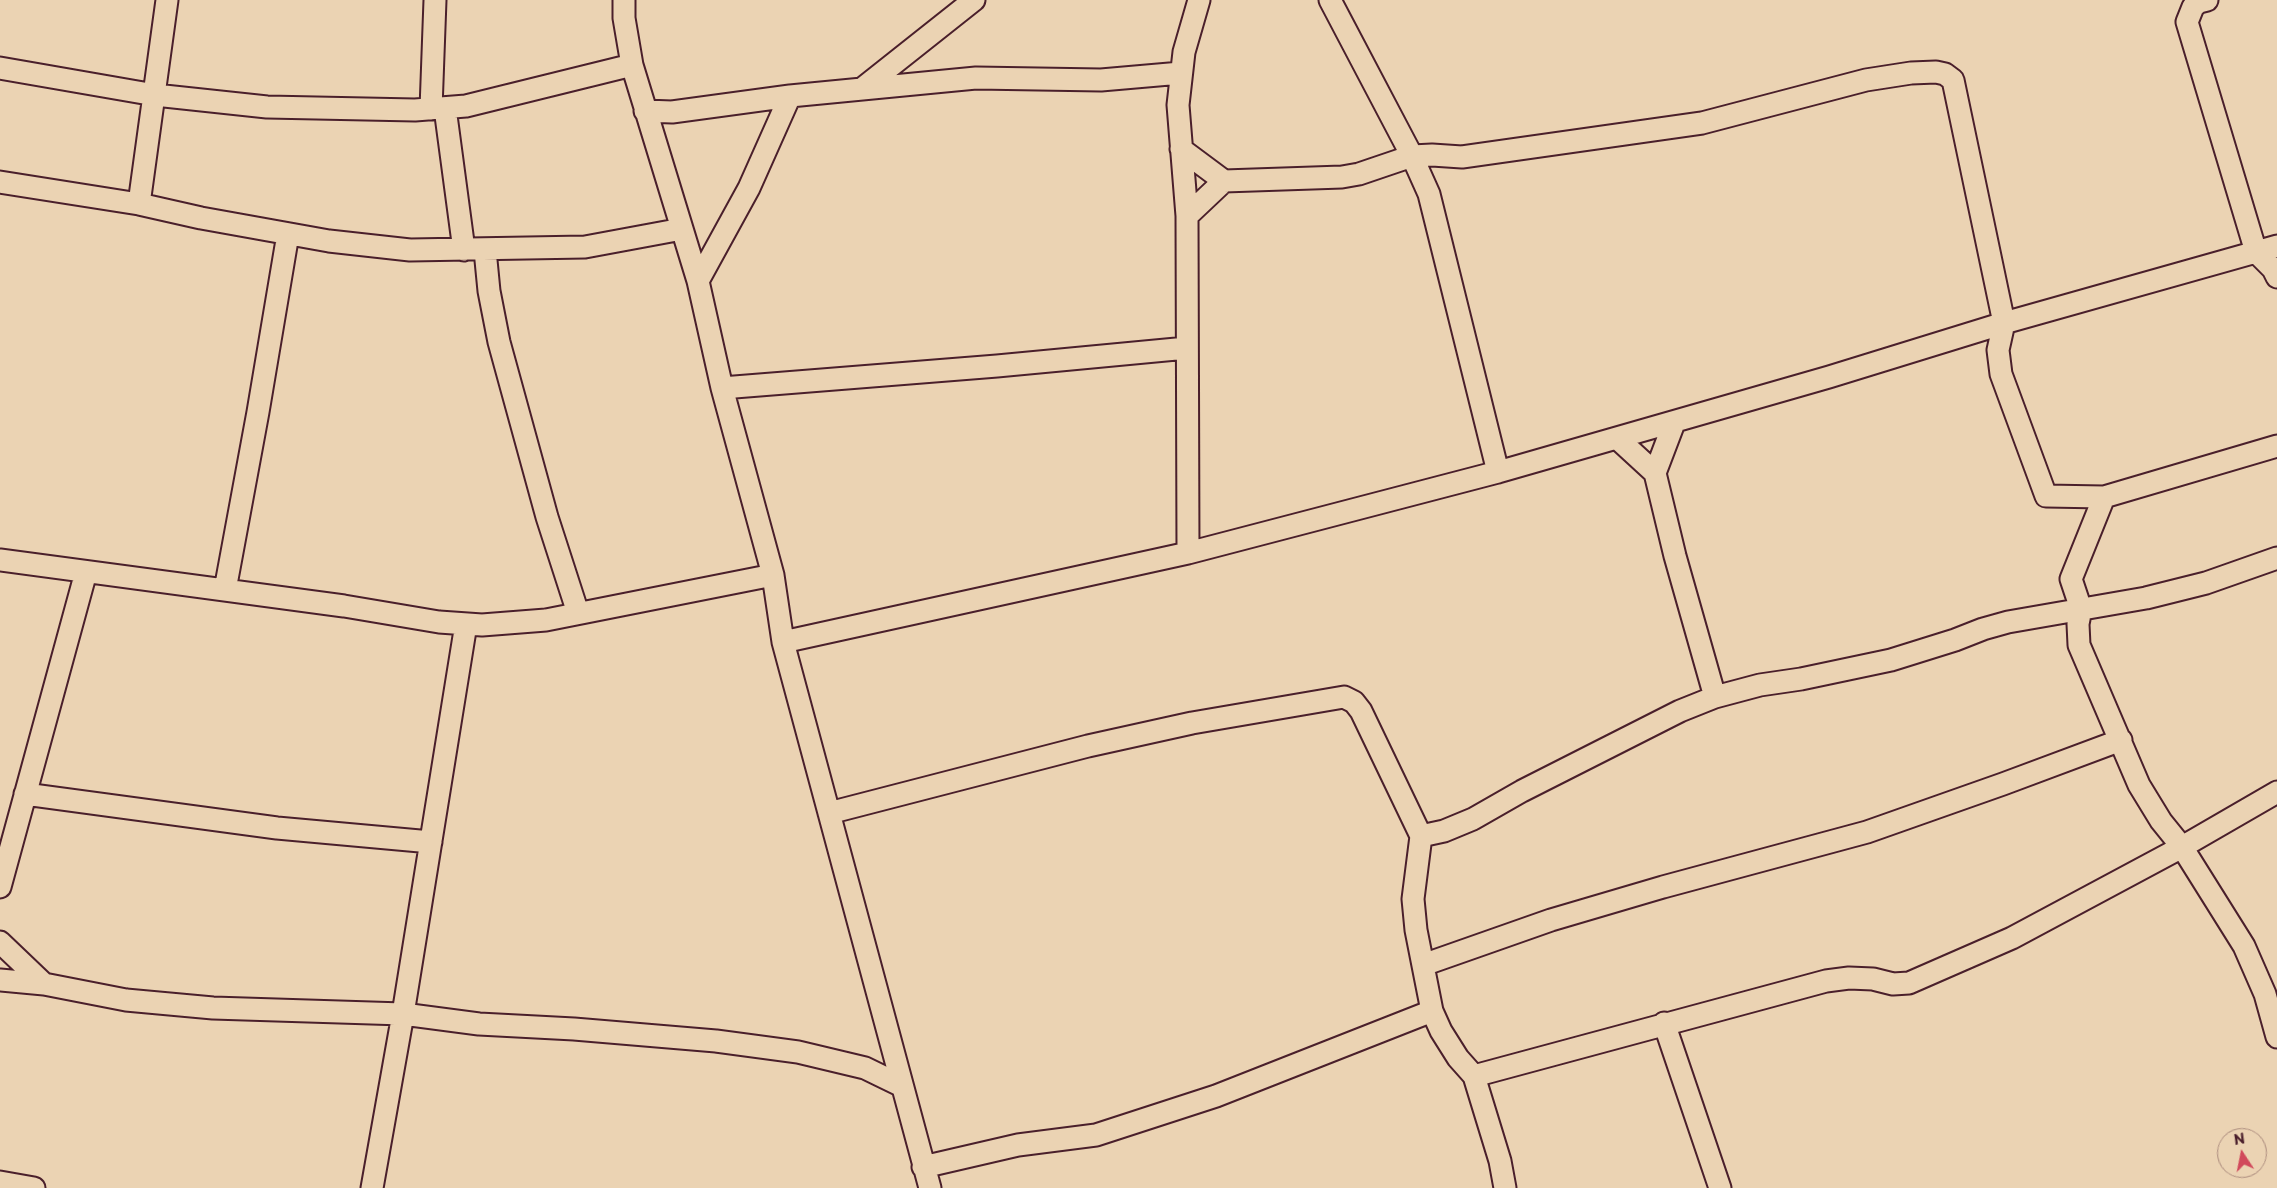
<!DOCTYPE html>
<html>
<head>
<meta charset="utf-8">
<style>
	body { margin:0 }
	#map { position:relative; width:2277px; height:1188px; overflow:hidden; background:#ebd3b3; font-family:"Playpen Sans",sans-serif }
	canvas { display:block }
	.north { position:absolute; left:2217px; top:1128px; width:50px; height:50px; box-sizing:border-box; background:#ebd3b3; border:1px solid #ab8b7d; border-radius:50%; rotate:349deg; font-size:14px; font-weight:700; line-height:20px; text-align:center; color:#4a1f2b }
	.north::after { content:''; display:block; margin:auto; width:18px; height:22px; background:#d1495b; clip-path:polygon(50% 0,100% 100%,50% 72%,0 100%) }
</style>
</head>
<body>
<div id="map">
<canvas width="2277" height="1188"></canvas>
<div class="north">N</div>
</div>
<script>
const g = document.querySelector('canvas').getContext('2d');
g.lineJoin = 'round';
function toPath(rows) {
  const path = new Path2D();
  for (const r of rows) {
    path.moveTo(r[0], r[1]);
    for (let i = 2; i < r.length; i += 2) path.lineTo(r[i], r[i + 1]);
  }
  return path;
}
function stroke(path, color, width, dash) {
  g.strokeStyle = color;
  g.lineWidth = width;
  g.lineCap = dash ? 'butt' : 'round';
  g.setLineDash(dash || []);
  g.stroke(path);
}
const street = toPath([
	[624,0,624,18,632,65,698,281,722,388,773,575,783,642,930,1188],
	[1330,0,1412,156,1429,194,1498,472],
	[2207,0,2199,2,2193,7,2187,22,2256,252,2273,269,2277,277],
	[0,68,155,95,267,107,415,110,466,106,632,65],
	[863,88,974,0],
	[445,108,464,250],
	[431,109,435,0],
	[645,111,672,112,790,96,976,78,1101,80,1181,73],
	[1181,149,1224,181,1342,177,1359,174,1412,156,1432,155,1462,157,1702,123,1866,80,1911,73,1936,72,1945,74,1953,80,2004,323,1998,350,2001,374,2046,496,2104,497,2071,579,2081,609,2078,624,2079,645,2139,785,2161,821,2182,847,2244,946,2265,994,2277,1037],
	[0,182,139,204,201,218,329,241,410,250,585,247,682,229],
	[139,204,167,0],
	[1187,216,1224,181],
	[485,250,489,291,499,342,547,517,578,613],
	[698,281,749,188,790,96],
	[722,388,997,366,1187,348],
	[1674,423,1655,473,1675,556,1715,697],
	[1618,439,1655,473],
	[2104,497,2277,446],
	[1188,553,1187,216,1178,105,1184,52,1199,0],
	[0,560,344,606,439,622,482,625,546,620,773,575],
	[225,590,258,412,288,234],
	[783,642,1188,553,1498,472,1829,377,2004,323,2277,246],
	[25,794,277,828,431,842],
	[829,813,1088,746,1192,723,1344,697,1354,702,1361,711,1421,836,1413,899,1416,930,1432,1011],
	[1421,836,1444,831,1473,819,1522,791,1680,711,1715,697,1760,685,1801,679,1891,660,1955,640,1983,629,2008,622,2146,598,2206,583,2277,558],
	[0,887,86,572],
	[0,942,44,984],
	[1423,965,1551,920,1663,887,1867,832,2003,784,2121,740],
	[0,980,44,984,126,1000,213,1008,403,1014,479,1024,574,1029,716,1041,798,1052,865,1068,902,1086],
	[1664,1023,1720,1188],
	[1474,1076,1826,981,1849,978,1873,979,1893,984,1909,983,2012,938,2182,847,2277,792],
	[923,1167,1018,1145,1096,1135,1216,1096,1432,1011,1441,1031,1458,1058,1474,1076,1500,1161,1505,1188],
	[0,1182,34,1188],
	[372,1188,403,1014,466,624]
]);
stroke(street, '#4a1f2b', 25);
stroke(street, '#ebd3b3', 21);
</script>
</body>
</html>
